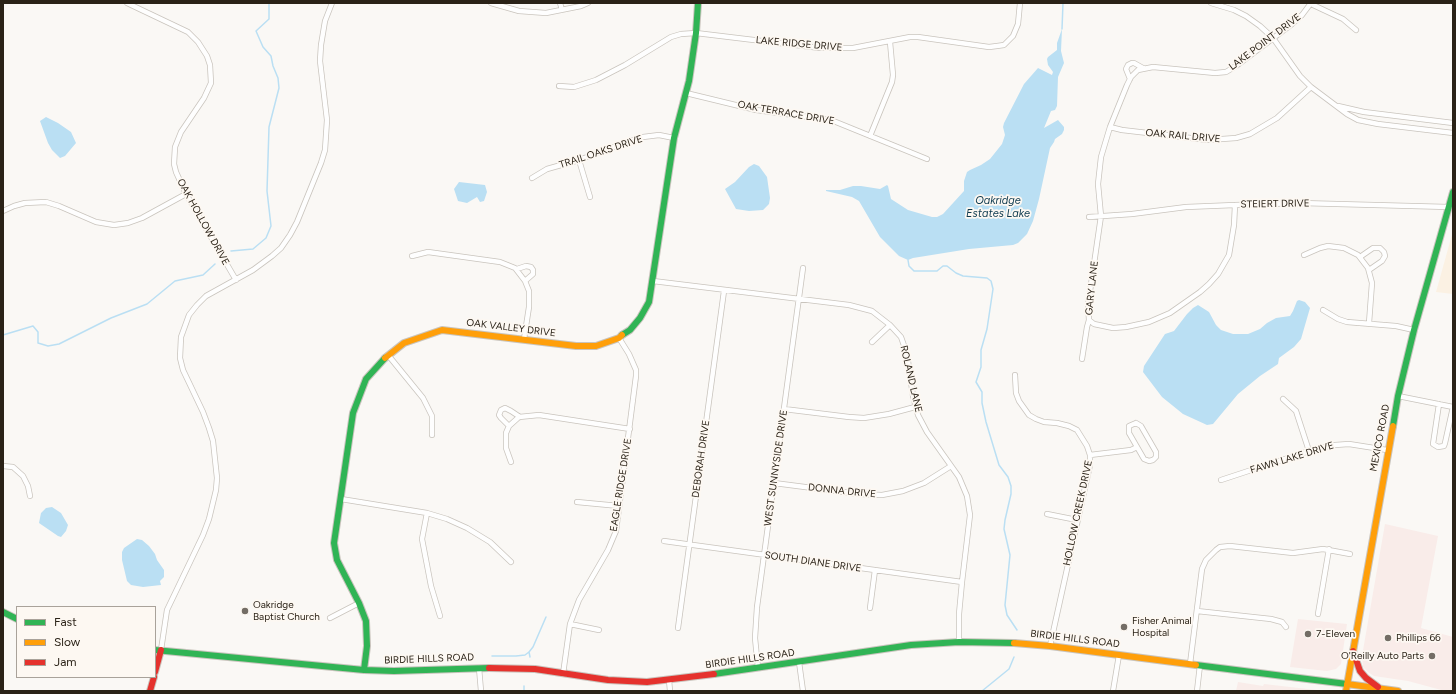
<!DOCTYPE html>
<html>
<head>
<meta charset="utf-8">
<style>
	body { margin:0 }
	#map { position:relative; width:1456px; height:694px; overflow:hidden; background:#faf8f5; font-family:Figtree,sans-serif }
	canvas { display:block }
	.frame { position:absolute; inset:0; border:4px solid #2a2217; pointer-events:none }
	.legend { position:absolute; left:16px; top:606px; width:140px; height:72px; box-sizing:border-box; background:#fdf8f2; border:1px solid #a9a29a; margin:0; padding:5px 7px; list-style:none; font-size:12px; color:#2a2217 }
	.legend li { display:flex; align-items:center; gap:8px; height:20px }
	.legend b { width:20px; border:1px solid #a9a29a }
</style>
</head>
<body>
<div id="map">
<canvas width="1456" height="694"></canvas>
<div class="frame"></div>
<ul class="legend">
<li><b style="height:5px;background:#30b455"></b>Fast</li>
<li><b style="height:5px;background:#ff9f0a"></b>Slow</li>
<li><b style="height:5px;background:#e5322d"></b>Jam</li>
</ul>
</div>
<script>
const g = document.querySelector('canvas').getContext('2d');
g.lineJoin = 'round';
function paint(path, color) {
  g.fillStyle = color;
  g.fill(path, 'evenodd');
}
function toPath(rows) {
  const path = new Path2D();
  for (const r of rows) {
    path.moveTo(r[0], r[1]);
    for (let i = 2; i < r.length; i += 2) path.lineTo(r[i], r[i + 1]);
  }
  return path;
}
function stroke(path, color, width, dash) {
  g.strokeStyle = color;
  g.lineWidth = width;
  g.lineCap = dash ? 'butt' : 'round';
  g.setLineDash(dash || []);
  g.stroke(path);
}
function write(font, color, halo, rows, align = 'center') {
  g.font = font + ' Figtree,sans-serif';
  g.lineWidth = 3.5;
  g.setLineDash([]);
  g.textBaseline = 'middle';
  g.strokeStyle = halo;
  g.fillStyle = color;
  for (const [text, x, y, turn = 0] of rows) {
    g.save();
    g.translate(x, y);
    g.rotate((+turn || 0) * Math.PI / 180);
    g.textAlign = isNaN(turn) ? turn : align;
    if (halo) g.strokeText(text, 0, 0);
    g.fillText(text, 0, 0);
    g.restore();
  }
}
paint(toPath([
	[1385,524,1438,536,1421,628,1453,637,1453,691,1445,691,1408,681,1374,676,1368,672,1363,667,1362,656],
	[1298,619,1347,624,1341,664,1336,669,1327,671,1290,667],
	[1238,682,1263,686,1264,684,1325,691,1236,691]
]), '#f9ece9');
paint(toPath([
	[1453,231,1453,294,1436,292]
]), '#fbf1e3');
paint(toPath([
	[1062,29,1061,51,1064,63,1058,77,1057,106,1055,110,1051,111,1044,128,1058,120,1064,127,1064,130,1062,134,1055,139,1054,142,1050,148,1039,199,1033,221,1027,234,1018,243,1013,245,969,249,913,258,908,260,899,256,880,237,859,201,852,197,826,191,826,190,840,190,853,186,861,186,880,189,887,185,888,186,891,199,908,210,932,217,937,217,943,214,964,191,964,181,967,172,970,170,981,165,990,159,1002,144,1005,135,1003,127,1004,123,1024,84,1038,68,1052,75,1053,72,1048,65,1047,59,1048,57,1057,50,1057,43],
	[46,117,58,123,71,132,76,143,65,156,60,158,52,150,48,143,40,121],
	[754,164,759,166,767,177,770,198,769,204,763,210,749,211,736,209,725,189,735,182,749,167],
	[459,182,485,185,487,192,484,201,480,202,477,197,467,203,458,201,454,189],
	[1299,300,1305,302,1310,308,1301,339,1294,347,1279,358,1278,364,1260,376,1238,394,1213,424,1207,425,1183,414,1162,397,1143,372,1144,366,1163,337,1165,334,1174,331,1187,314,1193,308,1198,305,1209,312,1216,325,1221,330,1233,334,1248,334,1260,329,1267,323,1276,318,1290,316,1293,311,1297,301],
	[52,507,61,513,68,525,66,531,61,537,58,536,39,523,41,513,46,508],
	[137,539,142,540,149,546,155,554,157,560,164,570,164,577,160,581,161,585,143,587,131,585,127,581,122,560,122,552,124,548]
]), '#badff3');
stroke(toPath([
	[1062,29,1063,3],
	[231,251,253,249,266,238,271,226,267,191,269,127,279,88,278,78,273,66,271,56,263,47,256,31,269,19,269,3],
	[908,260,909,266,914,271,937,271,943,266,947,266,956,273,963,276,987,278,991,281,993,289,987,329,981,350,981,367,976,382,982,392,982,403,986,422,999,465,1008,477,1011,486,1011,494,1005,520,1004,529,1010,555,1005,605,1007,615,1017,630],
	[3,335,33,326,38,332,38,343,48,346,59,344,111,318,147,304,175,281,203,275,215,264],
	[529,652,530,657],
	[492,656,516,656,525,655,529,652,533,647,546,617],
	[524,691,524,686],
	[982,691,1009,669,1014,657]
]), '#badff3', 1.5);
const street = toPath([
	[127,3,188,32,198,42,207,56,210,65,211,83,204,98,181,132,175,147,174,164,176,172,186,194,236,280],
	[491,3,519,11,546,13,581,6,588,3],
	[560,3,562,10],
	[1211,3,1234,10,1246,16,1260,26,1273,38,1300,76,1311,87,1347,114,1358,120,1378,124,1453,133],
	[1311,4,1343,19,1356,30],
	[1130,79,1126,69,1128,65,1132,63,1134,63,1143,68],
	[559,86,574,87,596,80,625,65,671,37,681,34,696,33,820,48,853,48,910,37,918,37,989,47,997,46,1004,45,1013,36,1018,24,1020,3],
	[686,93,756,110,831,120,927,159],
	[1338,106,1364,112,1453,123],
	[1110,127,1122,130,1208,140,1236,138,1250,134,1277,118,1311,87],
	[870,136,892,82,893,75,890,42],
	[579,160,590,197],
	[532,178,547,169,579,160,627,142,643,137,659,135,674,138],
	[3,211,14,206,25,203,46,202,59,206,96,222,114,225,128,223,142,218,186,194],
	[1089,217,1132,214,1186,207,1235,205,1300,203,1449,207],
	[1304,255,1320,248,1328,246,1344,248,1358,255,1368,268,1372,283,1369,323],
	[412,256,428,252,500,262,515,268,525,281,529,291,529,307,524,339],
	[1360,257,1373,248,1380,248,1384,252,1385,256,1382,261,1369,270],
	[517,269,526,266,531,267,533,270,533,274,525,281],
	[653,281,849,305,872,311,890,325,901,337,907,354,913,396,918,415,927,432,959,477,967,496,970,515,962,582,959,614,959,642],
	[1323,310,1338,319,1347,322,1396,326,1414,330],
	[1089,320,1094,324,1113,328,1126,327,1149,322,1170,313,1200,292,1209,284,1218,274,1229,255,1234,225,1235,205],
	[872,342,890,325],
	[388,355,423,398,432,416,432,435],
	[1082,359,1087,327,1089,320,1088,305,1101,216,1098,184,1101,157,1110,127,1127,85,1131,77,1138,70,1153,67,1215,73,1226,72,1236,66,1292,24,1302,15,1311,3],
	[1015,375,1016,393,1019,401,1029,415,1036,419,1044,422,1057,423,1069,426,1077,430,1087,446,1090,455,1090,465,1050,646],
	[1398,396,1453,407],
	[1283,399,1296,411,1309,451],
	[1439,404,1433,444,1438,447,1444,446,1445,443,1453,407],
	[784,409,849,417,864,418,889,414,915,407],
	[1136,423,1141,426,1156,452,1156,457,1153,460,1149,461,1144,459,1129,433,1129,426,1136,423],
	[509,426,501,418,499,415,501,410,505,408,511,411,520,417],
	[1090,455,1131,450,1137,447],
	[511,462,506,448,506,433,509,426,519,417,539,415,630,429],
	[3,466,13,467,23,476,28,486,30,496],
	[1221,480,1309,451,1335,445,1349,444,1387,450],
	[774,483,859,494,882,495,903,491,924,483,951,466],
	[341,499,427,513,447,519,467,528,490,542,511,562],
	[577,502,619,506],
	[427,513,422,539,431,586,440,616],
	[1047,514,1077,520],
	[664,541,962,582],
	[870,608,875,570],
	[1197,611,1271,619,1282,622,1286,627],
	[1318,614,1329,549],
	[330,618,359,603],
	[570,624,599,630],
	[678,628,724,291],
	[161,650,167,610,203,535,209,519,216,490,217,478,213,441,209,428,203,412,183,370,180,358,181,337,189,315,197,305,206,296,253,270,272,256,281,248,290,235,297,222,321,163,325,150,327,120,320,61,321,45,325,21,332,3],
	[799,662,803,691],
	[1190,664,1202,569,1206,560,1216,550,1220,547,1230,546,1293,553,1323,549,1350,554],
	[479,668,481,691],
	[758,668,755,638,757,607,803,268],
	[563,674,570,624,579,600,608,550,616,531,636,376,636,370,629,354,619,338],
	[669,680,670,691],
	[1113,691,1119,655],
	[1197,691,1200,665]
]);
const fast = toPath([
	[622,335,630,330,640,318,649,302,674,138,689,81,696,33,698,3],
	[1393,426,1398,396,1414,330,1453,192],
	[3,612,17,619],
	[155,650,364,670,394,671,489,668],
	[1196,665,1347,684],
	[364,670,367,646,366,621,359,603,337,560,334,543,353,413,366,379,385,358],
	[714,674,911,645,959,642,1014,643]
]);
const slow = toPath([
	[385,358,404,343,442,330,576,346,596,346,619,338,622,335],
	[1014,643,1050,646,1196,665],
	[1347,684,1398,691],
	[1346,691,1393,426]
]);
const jam = toPath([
	[1353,651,1360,671,1366,678,1378,687],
	[489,668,535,669,608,680,647,682,714,674],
	[155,672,161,650],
	[150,691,154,677]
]);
stroke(street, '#c9c4bd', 6);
stroke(fast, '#c9c4bd', 8);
stroke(slow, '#c9c4bd', 8);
stroke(jam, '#c9c4bd', 8);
stroke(street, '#fefefe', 4.5);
stroke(fast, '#30b455', 6);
stroke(slow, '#ff9f0a', 6);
stroke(jam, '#e5322d', 6);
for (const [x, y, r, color] of [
	[245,611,4,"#736d65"],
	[1124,627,4,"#736d65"],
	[1308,634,4,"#736d65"],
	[1388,638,4,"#736d65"],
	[1432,656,4,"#736d65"]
]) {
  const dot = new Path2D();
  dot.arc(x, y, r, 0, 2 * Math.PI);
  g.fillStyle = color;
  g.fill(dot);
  stroke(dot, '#fdf8f2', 1.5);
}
write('10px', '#2a2217', '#fdf8f2', [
	["LAKE POINT DRIVE",1265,42,-37],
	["LAKE RIDGE DRIVE",799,44,5],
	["OAK TERRACE DRIVE",786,113,10],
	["OAK RAIL DRIVE",1183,136,5],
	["TRAIL OAKS DRIVE",601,152,-18],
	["STEIERT DRIVE",1275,204,-1],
	["OAK HOLLOW DRIVE",203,222,61],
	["GARY LANE",1092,288,-84],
	["OAK VALLEY DRIVE",511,328,7],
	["ROLAND LANE",911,379,77],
	["MEXICO ROAD",1380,438,-79],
	["FAWN LAKE DRIVE",1292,458,-17],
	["DEBORAH DRIVE",701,459,-82],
	["WEST SUNNYSIDE DRIVE",776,468,-82],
	["EAGLE RIDGE DRIVE",621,485,-81],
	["DONNA DRIVE",842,491,6],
	["HOLLOW CREEK DRIVE",1078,513,-78],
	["SOUTH DIANE DRIVE",813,562,8],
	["BIRDIE HILLS ROAD",1075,639,7],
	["BIRDIE HILLS ROAD",429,659,-2],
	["BIRDIE HILLS ROAD",750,659,-8]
]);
write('10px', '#2a2217', '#fdf8f2', [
	["Oakridge",253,605],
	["Baptist Church",253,617],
	["Fisher Animal",1132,621],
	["Hospital",1132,633],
	["7-Eleven",1316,634],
	["Phillips 66",1396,638],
	["O'Reilly Auto Parts",1424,656,"right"]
], 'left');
write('italic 11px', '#0c394e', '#fdf8f2', [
	["Oakridge",998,201],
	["Estates Lake",998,214]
]);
</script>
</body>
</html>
